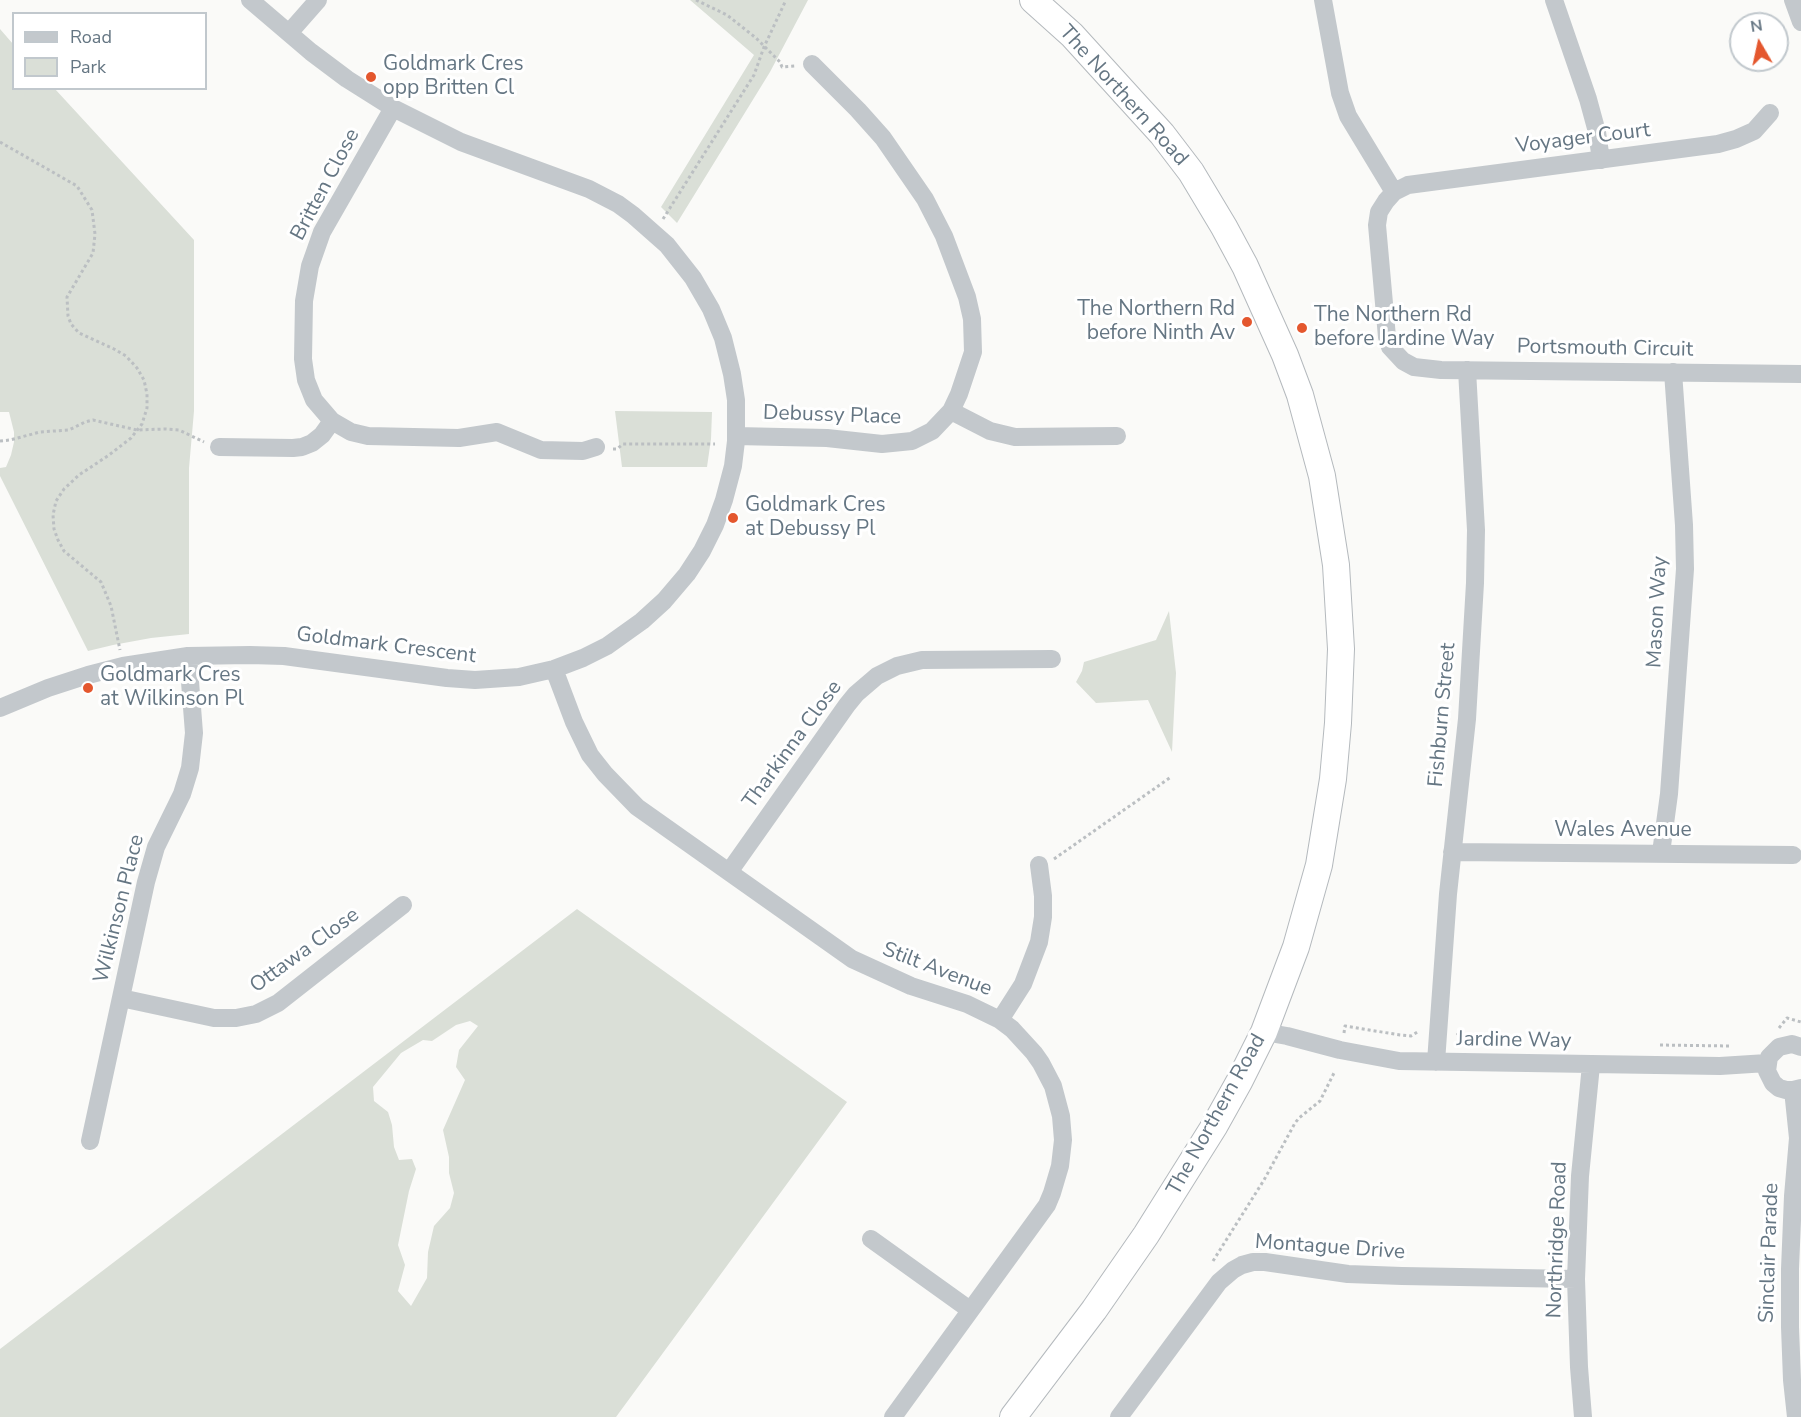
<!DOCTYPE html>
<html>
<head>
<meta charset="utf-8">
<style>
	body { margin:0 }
	#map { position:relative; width:1801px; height:1417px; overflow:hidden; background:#fafaf8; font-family:"Nunito Sans",sans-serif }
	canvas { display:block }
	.legend { position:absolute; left:12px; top:12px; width:195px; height:78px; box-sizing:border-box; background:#fff; border:2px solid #c1c8cd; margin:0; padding:8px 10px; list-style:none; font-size:18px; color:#657683 }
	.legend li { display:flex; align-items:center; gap:12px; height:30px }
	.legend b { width:30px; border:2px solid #c1c8cd }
	.north { position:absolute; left:1729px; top:12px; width:60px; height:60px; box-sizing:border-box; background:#fff; border:2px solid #c1c8cd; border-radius:50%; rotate:351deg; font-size:16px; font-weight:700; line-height:24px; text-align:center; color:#657683 }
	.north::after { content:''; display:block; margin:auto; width:21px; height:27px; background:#e4572e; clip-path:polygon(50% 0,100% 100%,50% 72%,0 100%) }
</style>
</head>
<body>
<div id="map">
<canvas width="1801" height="1417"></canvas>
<ul class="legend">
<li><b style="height:8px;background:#c3c8cc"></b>Road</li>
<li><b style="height:16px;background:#dadfd7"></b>Park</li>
</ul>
<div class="north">N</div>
</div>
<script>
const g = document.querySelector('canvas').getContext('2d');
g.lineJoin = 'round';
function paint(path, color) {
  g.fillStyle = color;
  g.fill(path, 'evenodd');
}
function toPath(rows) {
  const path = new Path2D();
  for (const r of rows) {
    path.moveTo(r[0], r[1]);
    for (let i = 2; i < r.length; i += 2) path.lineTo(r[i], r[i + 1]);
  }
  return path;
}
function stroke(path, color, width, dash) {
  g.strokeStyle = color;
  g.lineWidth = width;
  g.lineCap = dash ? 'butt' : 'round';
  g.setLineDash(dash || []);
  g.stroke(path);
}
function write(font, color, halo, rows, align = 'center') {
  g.font = font + ' "Nunito Sans",sans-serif';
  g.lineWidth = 6;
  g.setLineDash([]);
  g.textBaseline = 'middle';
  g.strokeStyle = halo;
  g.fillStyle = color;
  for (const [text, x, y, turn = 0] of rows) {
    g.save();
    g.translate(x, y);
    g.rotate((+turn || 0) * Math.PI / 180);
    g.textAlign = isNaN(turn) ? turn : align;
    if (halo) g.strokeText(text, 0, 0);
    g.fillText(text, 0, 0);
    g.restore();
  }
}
paint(toPath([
	[690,0,808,0,770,72,677,223,661,207,754,55],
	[0,29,13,44,14,88,55,89,194,240,194,411,189,468,189,634,151,638,113,645,88,651,0,476,0,468,6,467,11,455,14,442,14,432,9,412,0,412],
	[615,411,712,412,711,439,707,467,622,467],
	[1169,611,1176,673,1172,752,1148,700,1096,703,1076,682,1082,671,1084,662,1156,640],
	[577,909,847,1102,616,1417,0,1417,0,1349],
	[470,1021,478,1026,459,1050,456,1067,465,1080,443,1130,449,1157,449,1173,454,1193,450,1208,434,1226,428,1252,427,1278,411,1306,398,1291,405,1265,398,1245,409,1191,416,1169,412,1159,399,1160,394,1147,392,1125,388,1112,374,1101,373,1087,401,1053,423,1040,432,1041,456,1025]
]), '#dadfd7');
const highway = toPath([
	[1013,1417,1094,1310,1146,1235,1215,1125,1239,1082,1264,1032,1296,947,1319,865,1333,779,1338,723,1341,649,1336,565,1322,476,1300,395,1285,355,1245,266,1224,227,1191,172,1162,134,1072,35,1033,0]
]);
stroke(highway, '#b4b9bd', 28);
stroke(toPath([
	[696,0,727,15,756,38,780,62,782,67,795,66],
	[0,142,77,186,92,210,95,234,93,253,67,297,68,316,71,324,79,333,114,349,126,356,137,368,144,380,147,394,147,408,142,424,131,438,109,455,79,475,64,489,56,501,53,515,54,529,58,540,64,551,101,582,111,606,120,650],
	[663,219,754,75,764,47,786,0],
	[0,441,10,440,40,432,69,430,85,422,93,420,137,430,165,429,179,430,204,442],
	[613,449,617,449,623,444,715,444],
	[1054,859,1171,777],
	[1779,1028,1787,1018,1801,1022],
	[1344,1033,1345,1026,1400,1035,1411,1036,1419,1031],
	[1457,1033,1462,1039,1471,1043],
	[1660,1045,1729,1046],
	[1213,1261,1264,1180,1295,1123,1299,1118,1320,1101,1334,1073]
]), '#bbbfc2', 3, [3, 3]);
stroke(toPath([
	[1323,0,1340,93,1348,116,1394,192,1386,201,1379,212,1377,225,1387,337,1390,347,1403,361,1414,367,1441,370,1801,374],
	[1554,0,1588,99,1597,132,1601,160],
	[1793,0,1801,22],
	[289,33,318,0],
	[393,108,322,232,310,266,304,301,303,359,306,380,314,400,332,421,351,432,368,436,459,438,497,432,541,450,583,451,596,447],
	[1394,192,1408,185,1718,144,1736,139,1754,131,1770,113],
	[951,411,990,431,1015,437,1117,436],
	[736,436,827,438,882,444,912,441,932,431,951,411,959,394,973,352,972,319,967,297,944,236,925,199,883,138,858,110,812,64],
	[219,447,293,448,302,447,312,443,322,435,332,421],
	[554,669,574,722,590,755,605,774,637,807,852,959,911,986,967,1004,1000,1020,1012,1029,1034,1053,1041,1063,1053,1086,1061,1116,1063,1140,1060,1166,1052,1193,1047,1205,893,1417],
	[0,708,48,688,88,675,123,666,188,656,250,655,284,656,447,678,475,680,519,677,554,669,583,658,607,646,642,621,664,601,687,574,702,551,715,525,724,500,733,466,736,441,736,400,732,374,723,338,711,309,693,278,667,245,633,215,618,204,589,189,461,142,393,108,347,79,311,52,250,0],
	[1452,852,1793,855],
	[1661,853,1669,794,1685,569,1684,525,1673,372],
	[729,872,847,705,856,694,877,676,897,666,922,660,1052,659],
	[121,998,214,1018,236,1018,256,1014,278,1003,403,905],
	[1000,1020,1023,984,1039,942,1043,917,1043,896,1039,865],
	[1264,1032,1287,1036,1340,1050,1399,1061,1720,1066,1767,1063],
	[1801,1047,1792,1044,1779,1047,1769,1057,1767,1071,1773,1083,1779,1088,1786,1090,1793,1090,1801,1088],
	[1436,1062,1448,894,1467,719,1475,583,1476,530,1467,370],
	[1793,1090,1798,1138,1793,1196,1790,1269,1790,1327,1792,1380,1796,1417],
	[90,1141,146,882,156,847,182,794,190,768,194,733,188,656],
	[871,1239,970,1310],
	[1119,1417,1219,1282,1233,1270,1242,1265,1253,1262,1265,1262,1348,1274,1402,1276,1576,1279],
	[1583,1417,1579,1367,1576,1279,1580,1176,1591,1065]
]), '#c3c8cc', 18);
stroke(highway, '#fff', 26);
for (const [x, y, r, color] of [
	[371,77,6,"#e4572e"],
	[1247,322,6,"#e4572e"],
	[1302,328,6,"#e4572e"],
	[733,518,6,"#e4572e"],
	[88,688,6,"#e4572e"]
]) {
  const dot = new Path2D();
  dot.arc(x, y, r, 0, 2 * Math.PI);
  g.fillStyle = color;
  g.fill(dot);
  stroke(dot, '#fff', 2);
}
write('21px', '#657683', '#fff', [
	["Goldmark Cres",383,65],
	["opp Britten Cl",383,89],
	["The Northern Rd",1235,310,"right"],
	["before Ninth Av",1235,334,"right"],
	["The Northern Rd",1314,316],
	["before Jardine Way",1314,340],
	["Goldmark Cres",745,506],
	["at Debussy Pl",745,530],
	["Goldmark Cres",100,676],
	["at Wilkinson Pl",100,700]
], 'left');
write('21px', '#657683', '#fff', [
	["The Northern Road",1123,96,48],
	["Voyager Court",1583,139,-7],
	["Britten Close",326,185,-62],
	["Portsmouth Circuit",1605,349,1],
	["Debussy Place",832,416,2],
	["Mason Way",1658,612,-87],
	["Goldmark Crescent",386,646,7],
	["Fishburn Street",1443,715,-85],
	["Tharkinna Close",793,745,-54],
	["Wales Avenue",1623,831],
	["Wilkinson Place",120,909,-76],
	["Ottawa Close",305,951,-36],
	["Stilt Avenue",937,970,21],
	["Jardine Way",1514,1041,1],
	["The Northern Road",1217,1115,-61],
	["Northridge Road",1558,1240,-88],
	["Montague Drive",1330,1248,4],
	["Sinclair Parade",1770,1253,-88]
]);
</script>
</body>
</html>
